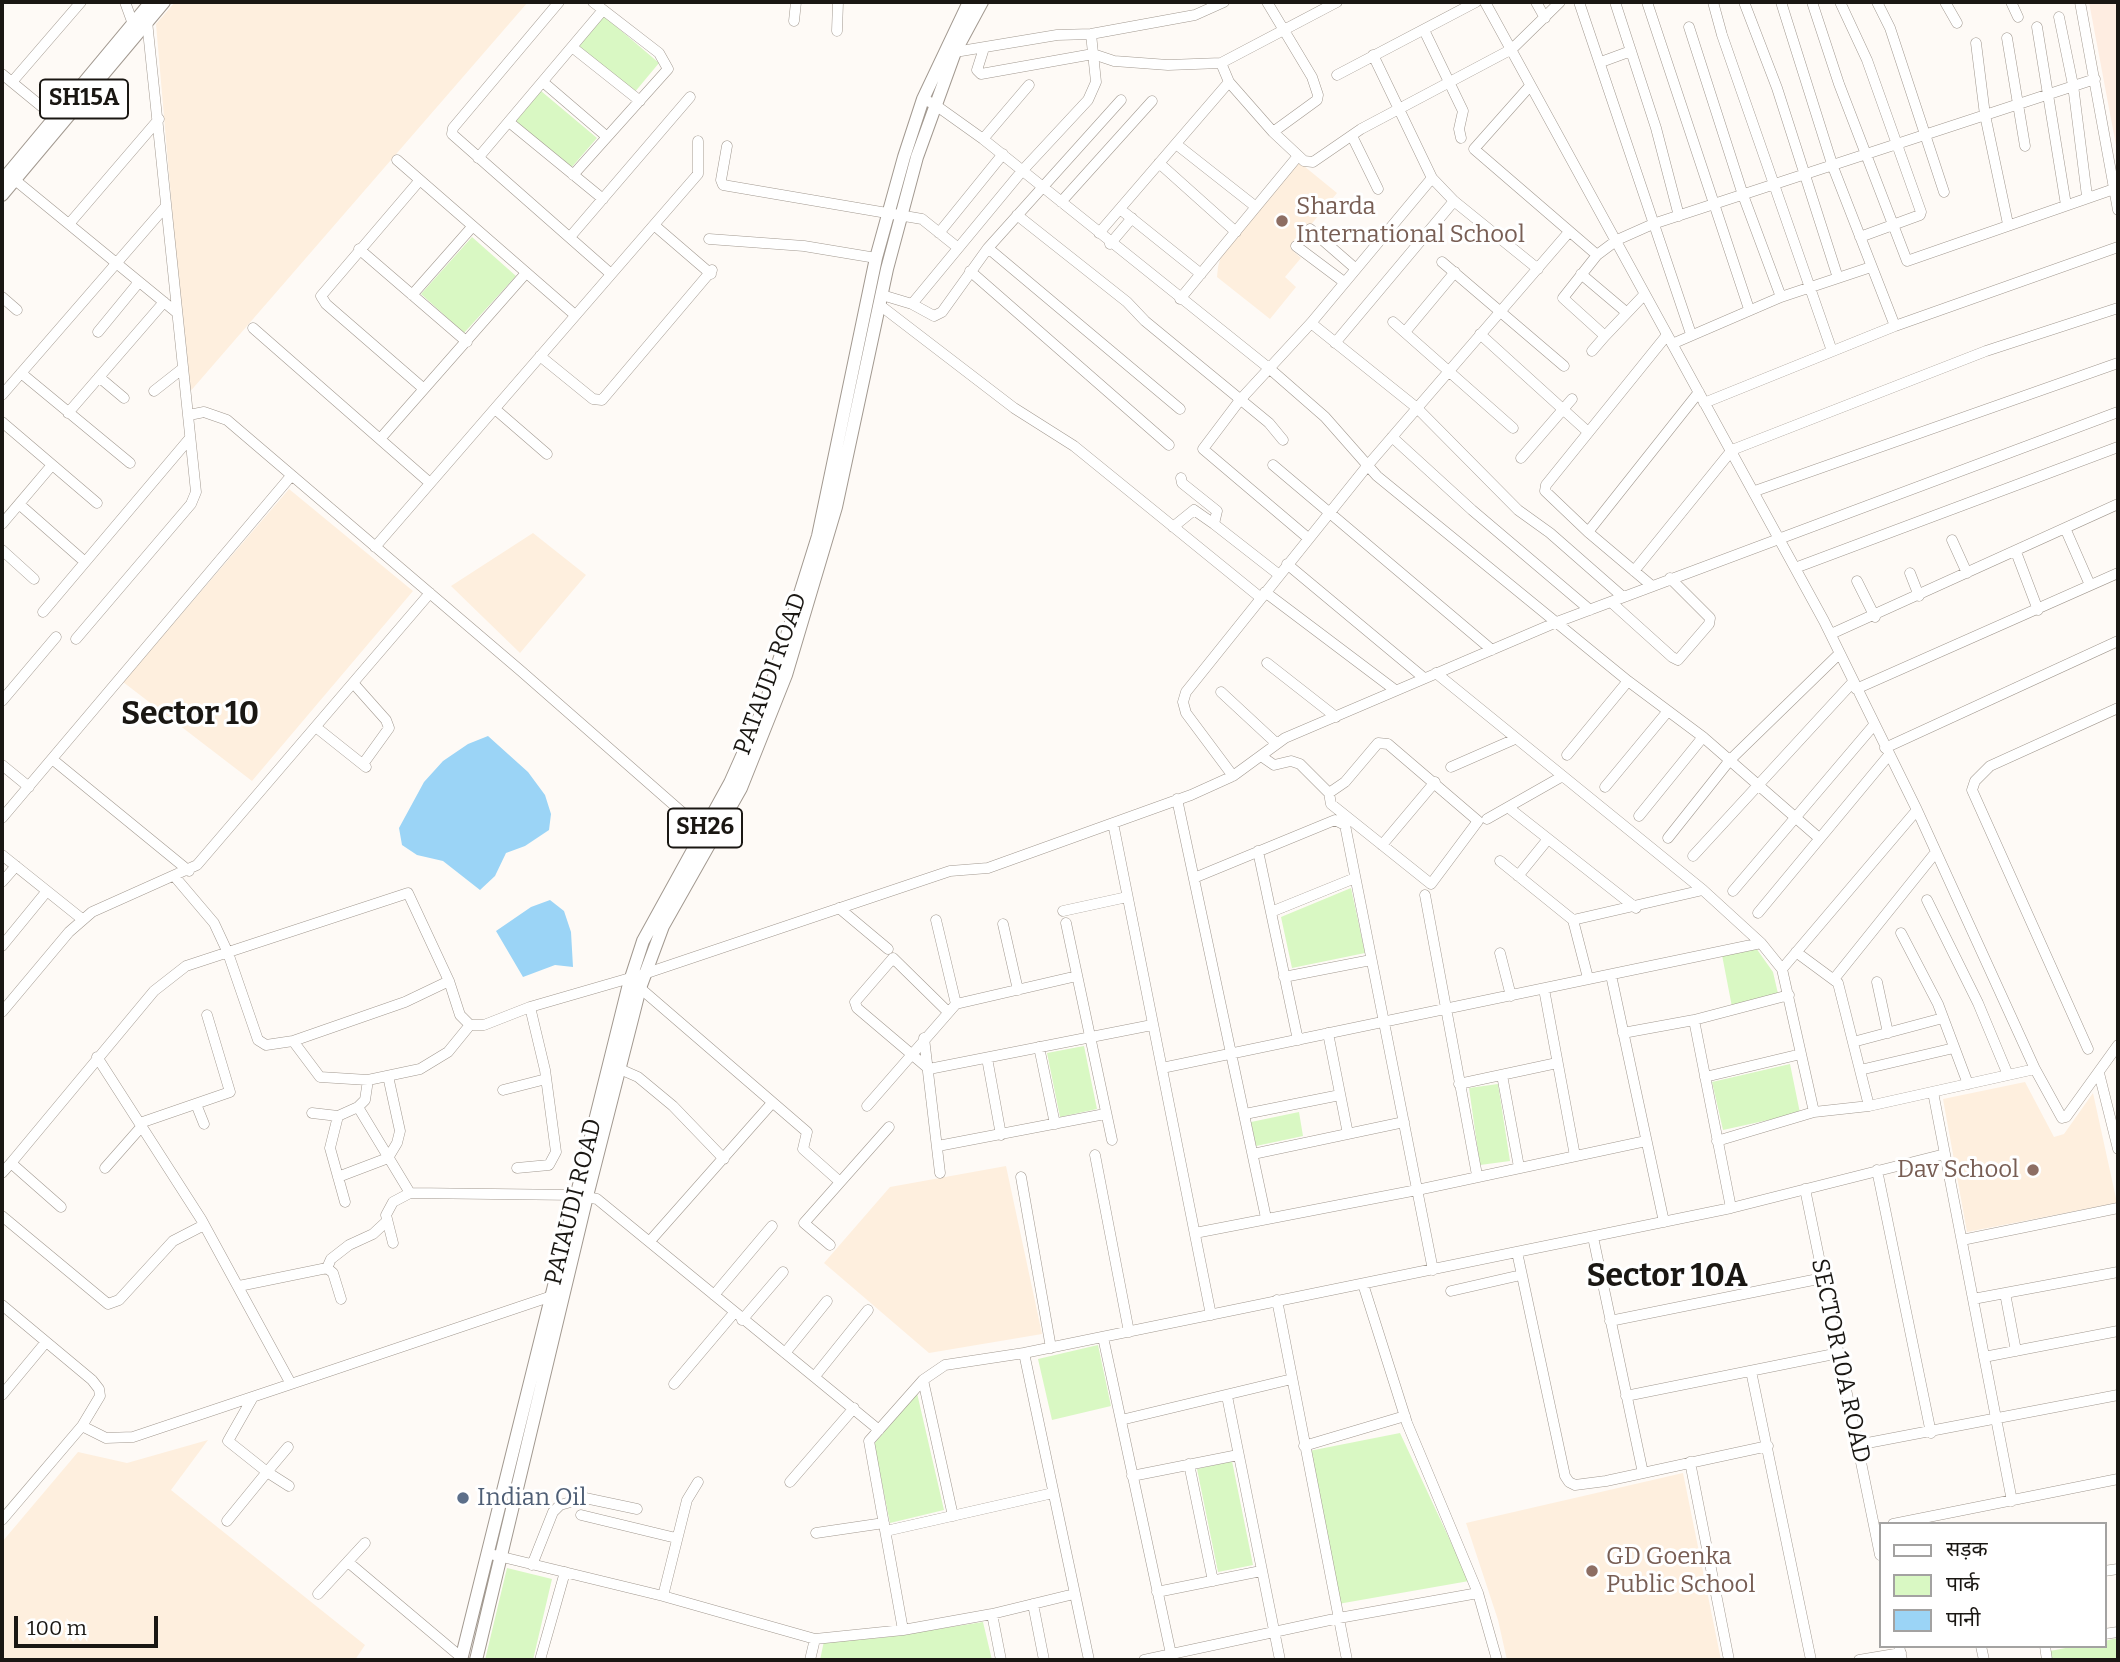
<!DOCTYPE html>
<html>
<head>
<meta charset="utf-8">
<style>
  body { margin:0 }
  #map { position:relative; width:2120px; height:1662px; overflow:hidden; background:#fefaf6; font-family:Bitter,"Noto Sans Devanagari",serif }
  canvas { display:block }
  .frame { position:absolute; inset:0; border:4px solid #1a1713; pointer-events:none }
  .legend { position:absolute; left:1879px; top:1522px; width:228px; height:126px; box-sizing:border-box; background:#fff; border:2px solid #a3a2a1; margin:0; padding:9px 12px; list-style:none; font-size:21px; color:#1a1713 }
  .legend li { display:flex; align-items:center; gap:14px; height:35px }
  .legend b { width:35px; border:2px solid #a3a2a1 }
  .scale { position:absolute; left:14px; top:1616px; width:144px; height:32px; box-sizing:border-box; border:4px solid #1a1713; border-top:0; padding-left:9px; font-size:21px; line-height:24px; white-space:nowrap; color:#1a1713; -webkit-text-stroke:5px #fff; paint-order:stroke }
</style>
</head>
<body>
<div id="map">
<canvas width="2120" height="1662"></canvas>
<div class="frame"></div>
<ul class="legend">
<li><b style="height:9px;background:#fff"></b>सड़क</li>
<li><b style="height:19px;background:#d9f8c3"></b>पार्क</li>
<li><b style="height:19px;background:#9bd4f6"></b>पानी</li>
</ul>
<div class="scale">100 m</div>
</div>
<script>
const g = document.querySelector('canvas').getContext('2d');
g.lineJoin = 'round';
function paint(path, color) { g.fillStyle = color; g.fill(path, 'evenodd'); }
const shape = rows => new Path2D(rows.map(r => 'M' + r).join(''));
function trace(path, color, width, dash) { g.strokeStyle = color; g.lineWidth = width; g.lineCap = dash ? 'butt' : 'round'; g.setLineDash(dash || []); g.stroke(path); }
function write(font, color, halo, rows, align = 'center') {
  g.font = font + ' Bitter,serif'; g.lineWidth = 6; g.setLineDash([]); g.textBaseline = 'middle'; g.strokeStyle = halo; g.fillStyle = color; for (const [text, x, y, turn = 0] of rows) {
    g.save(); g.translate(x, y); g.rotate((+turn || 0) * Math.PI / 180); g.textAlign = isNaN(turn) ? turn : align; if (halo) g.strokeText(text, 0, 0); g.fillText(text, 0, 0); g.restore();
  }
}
paint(shape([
  [2089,2,2118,2,2118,156]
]), '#feede1');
paint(shape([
  [175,2,528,2,188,394,156,24],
  [1299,162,1337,193,1291,249,1301,258,1285,277,1296,287,1270,319,1217,277,1218,267,1221,256],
  [289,489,413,591,252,781,123,682],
  [533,533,586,575,520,653,451,586],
  [2025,1082,2054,1137,2064,1134,2093,1093,2117,1203,1967,1232,1943,1099],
  [1006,1166,1042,1334,929,1353,824,1263,890,1187],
  [208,1440,171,1490,365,1645,355,1660,2,1660,2,1542,78,1452,127,1463],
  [1683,1473,1721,1660,1507,1660,1498,1620,1466,1523]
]), '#feefde');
paint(shape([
  [604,16,659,63,634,93,579,46],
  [541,91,597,138,571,168,516,121],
  [472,237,516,276,464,333,421,294],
  [1351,888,1365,953,1292,968,1281,917],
  [1756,948,1773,972,1779,998,1732,1007,1722,955],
  [1084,1046,1097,1109,1060,1117,1047,1053],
  [1790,1064,1800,1113,1723,1130,1712,1082],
  [1498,1084,1510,1161,1480,1165,1469,1088],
  [1299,1112,1303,1136,1256,1146,1251,1122],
  [1098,1345,1111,1406,1052,1420,1038,1359],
  [917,1393,944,1510,890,1523,874,1444],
  [1400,1433,1469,1581,1338,1604,1309,1451],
  [1232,1461,1253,1565,1218,1572,1197,1469],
  [507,1568,552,1579,533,1660,485,1660],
  [983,1622,992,1660,820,1660,824,1641,880,1638],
  [2118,1638,2118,1660,2052,1660,2050,1651,2076,1646,2104,1646,2104,1641]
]), '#d9f8c3');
paint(shape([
  [488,736,528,772,545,795,551,814,549,830,525,846,506,853,495,876,480,890,443,861,417,855,402,845,399,828,424,782,443,761,468,744],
  [550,900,564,911,571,932,573,967,555,965,523,977,496,931,531,907]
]), '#9bd4f6');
const minor = shape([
  [125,2,133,24],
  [559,2,453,128,452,134,611,274],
  [1267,2,1312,77,1318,95,1317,100,1273,132],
  [1485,2,1824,621,1917,810,2035,1069,2062,1118,2066,1117,2118,1045],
  [1536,2,1545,18],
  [1579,2,1691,334],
  [1615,2,1656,128,1679,216],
  [1647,2,1749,309],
  [1713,2,1722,35,1832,351],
  [1744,2,1777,88,1838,278],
  [1781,2,1833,167,1895,326],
  [1812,2,1839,84,1907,261,2114,189],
  [1840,2,1867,60,1921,212,1920,215,1860,237],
  [1877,2,1890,28,1944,192],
  [1945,2,1957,23],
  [2011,2,2018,17],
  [2080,2,2118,210],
  [2059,17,2073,85,2087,196],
  [794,21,796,2],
  [1689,27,1743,195,1781,297],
  [2037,27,2066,205],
  [1424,30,1463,111,1459,129,1461,138],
  [837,31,838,2],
  [2007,38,2025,146],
  [1976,43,1985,115,2008,224],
  [572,47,640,101],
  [984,48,977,70,981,74,1093,54,1114,61,1168,65,1221,63,1337,2],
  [955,52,1057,35,1091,34,1195,15,1224,2],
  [1373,55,1432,178,1454,201,1538,269],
  [1601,62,1631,51],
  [1221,63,1229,82,1273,132,1304,161,1313,162,1361,129,1512,49,1560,2],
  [2,74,58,120],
  [1337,75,1476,2],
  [12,82,81,2],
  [543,82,606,136],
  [1529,87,1474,149,1597,255],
  [923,99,934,104,983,139,1270,369,1325,417,1377,476,1628,681,1703,737,1819,838],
  [509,122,603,199],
  [1352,136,1378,189],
  [983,139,1029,85],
  [1176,144,1256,207],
  [727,146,721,180,723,185,922,219,957,247],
  [478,158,603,10],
  [397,160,575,315],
  [1159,163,1236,232],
  [573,175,668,69,659,53,593,2],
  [15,180,176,312],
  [420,180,321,296,326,304,424,389],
  [1061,202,1152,101],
  [1120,209,1201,274],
  [1017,215,1127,302,1145,321,1269,423,1283,440],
  [69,224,159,119],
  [654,225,711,274],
  [1310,229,1356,269],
  [939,233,1003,154],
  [1099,233,1229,82],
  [570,237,690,97],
  [709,239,804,246,876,258],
  [1110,244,1132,218],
  [1296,246,1344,282],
  [988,248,1180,409],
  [359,249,467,342],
  [1442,262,1564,366],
  [970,271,1169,445],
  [1581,274,1626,312],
  [412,295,472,227],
  [882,295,912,304,1022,171,1088,100,1096,82,1091,34],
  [2,297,17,310],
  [1180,299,1298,156],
  [912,304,934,316,942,312,988,248,1121,100],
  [881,306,1014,408,1074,446,1261,598],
  [1393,322,1513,428],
  [1311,323,1417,408,1518,510,1550,533,1623,597],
  [253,328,430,483],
  [98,332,139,282],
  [1405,332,1455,272],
  [1480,334,1588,432],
  [1605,336,1643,296],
  [1335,343,1454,201],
  [1672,344,1781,297,1871,267],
  [1592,351,1605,336,1563,298,1597,255,1617,240,1653,224,2095,79],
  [540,356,593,399,602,400,712,270],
  [21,373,130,463],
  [99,377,124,398],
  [154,391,182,369],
  [2,395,166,206],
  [1704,403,1895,326,2118,247],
  [495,409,547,454],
  [68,413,164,302],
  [189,415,204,412,227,420,521,671,708,835],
  [2,422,97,503],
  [1392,437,1472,510,1590,610],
  [380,439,526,273],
  [1521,458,1572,399],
  [1273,465,1492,650],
  [1181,478,1182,483,1217,511,1214,524,1278,574],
  [1755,491,2118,363],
  [19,504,85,562],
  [2,524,52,465],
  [1173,527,1194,510,1214,524],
  [2065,528,2090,585],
  [1588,532,1699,392],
  [1308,538,1203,449,1240,400,1311,323,1432,178],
  [1952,540,1967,573],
  [375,547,698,174,698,141],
  [2,550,34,579],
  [2016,552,2038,610],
  [1287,564,1424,678],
  [1795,568,2118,447],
  [1634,571,1732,450,1986,351,2118,308],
  [1910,573,1919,596],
  [1857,581,1875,617],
  [1652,586,1588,532,1545,491,1546,485,1667,335],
  [1265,592,1395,690],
  [1611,602,1672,657,1678,660,1709,624,1710,618,1670,578],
  [43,612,190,438],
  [1831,634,2118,504],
  [76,639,191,504,196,492,147,21],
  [1267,663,1336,717],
  [1436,673,1703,890,1761,943,1782,969,1814,1112],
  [354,684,386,720,389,728,363,764],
  [1856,689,2118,573],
  [1221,692,1276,743],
  [2,701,56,637],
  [317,728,366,767],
  [1885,748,2118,641],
  [1567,755,1628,681],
  [1261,756,1274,765,1291,761,1300,764,1329,793,1345,782,1378,743,1388,744,1478,821,1431,884,1331,804,1329,793],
  [52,759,189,871],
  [2,765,29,787],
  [1451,767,1515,739],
  [1233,776,1186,713,1183,702,1186,692,1368,465,1569,232],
  [1605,787,1668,711],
  [1177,799,1266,1218],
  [1509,808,1636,908],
  [1639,816,1703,737],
  [2,818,291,476],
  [1487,819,1561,777],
  [1113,823,1211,1315],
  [1668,838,1730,760,1839,654],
  [1382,845,1435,782],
  [1258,851,1298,1040],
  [2,855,82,919],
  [1693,856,1853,682],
  [1500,861,1573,920,1588,978],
  [1518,876,1548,839],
  [175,877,214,923,228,953,258,1040,266,1045,293,1041,320,1077,368,1080,420,1069,448,1052,470,1025],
  [1194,878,1335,820,1345,825,1433,1270],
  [2,882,16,866],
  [1733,891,1874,725],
  [1425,895,1477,1175],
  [1927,900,1978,1003,2008,1075],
  [839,908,888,949],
  [1063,911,1127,897],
  [1271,912,1355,878],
  [1758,913,1889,755],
  [936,920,956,1004],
  [1573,920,1703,890],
  [1066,923,1112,1140],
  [1003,924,1018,990],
  [1901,933,1938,1004,1968,1084],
  [2,946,47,891],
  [1796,952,1838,983,1869,1106],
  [1500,953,1511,996],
  [1782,969,1917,810],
  [1611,975,1664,1222],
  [1284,977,1371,960],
  [1834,979,1936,852],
  [1877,982,1888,1033],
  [640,988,807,1132,803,1149,839,1181],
  [1544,989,1575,1156],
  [2,1012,69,932,92,912,197,865,430,593],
  [948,1012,893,958,855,1002,857,1008,929,1069,1152,1025],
  [1694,1020,1731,1208],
  [1328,1033,1348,1134],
  [1623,1033,1694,1020,1789,995],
  [924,1038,940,1173],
  [293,1041,405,1002,449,981],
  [1853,1042,1943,1018],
  [1039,1047,1055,1124],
  [2088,1049,1972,790,1975,781,1990,766,2118,708],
  [97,1057,201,1219,291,1384,549,1297,555,1298],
  [987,1058,1001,1135],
  [613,1066,638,1077,673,1106,724,1159],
  [1162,1068,1761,943],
  [1860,1070,1954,1048],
  [2099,1073,2118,1149],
  [1502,1075,1519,1167],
  [1705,1077,1801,1054],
  [1459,1084,1557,1063],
  [503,1090,546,1079],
  [1933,1092,2012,1501],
  [196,1104,204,1124],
  [867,1106,956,1004,1077,976],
  [358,1107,410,1193],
  [312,1113,338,1116,358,1107,365,1100,368,1080],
  [1245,1114,1340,1095],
  [338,1116,330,1148,345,1202],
  [140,1123,230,1092,207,1015],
  [1717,1141,1814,1112,1869,1106,2035,1069],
  [938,1146,1105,1114],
  [1253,1154,1404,1122],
  [1095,1155,1129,1332],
  [11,1163,154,991,186,966,408,893,449,981,460,1015,470,1025,484,1025,530,1007,644,974,950,871,988,868,1191,795,1233,776,1285,738,1557,622,2118,412],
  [105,1168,142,1126],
  [517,1168,549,1165,556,1152,545,1070,530,1007],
  [1877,1170,1931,1433],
  [2,1173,11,1163,61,1207],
  [338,1177,388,1158,397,1143,400,1131,388,1076],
  [1021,1177,1051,1348],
  [1422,1189,1646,1141],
  [1805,1189,1880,1555],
  [2,1216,108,1304,119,1300,173,1241,204,1225],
  [1195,1233,1417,1190],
  [1593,1237,1643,1473],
  [1962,1240,2118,1208],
  [650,1241,772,1103],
  [393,1243,386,1215,393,1202,410,1193,576,1195,597,1199,879,1430],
  [830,1245,804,1223,889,1127],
  [1517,1252,1565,1476,1569,1482,1575,1485,1606,1481,1768,1446],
  [327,1268,331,1259,349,1245,373,1234,387,1221],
  [1363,1284,1407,1423,1478,1593,1497,1660],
  [239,1286,327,1268,333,1273,341,1299],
  [1451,1291,1521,1275],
  [2005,1293,2016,1351],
  [714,1295,772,1226],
  [1973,1299,2118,1272],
  [1277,1300,1347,1660],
  [2,1305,92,1380,99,1389,100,1396,82,1426,2,1520],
  [742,1320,783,1272],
  [1610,1321,1823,1278],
  [1103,1337,1171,1654],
  [785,1353,827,1301],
  [1024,1353,1089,1660],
  [1984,1357,2118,1331],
  [1751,1371,1811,1660],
  [815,1376,868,1310],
  [674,1384,734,1313],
  [2,1395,46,1342],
  [1227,1396,1280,1660],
  [1626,1396,1839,1353],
  [1121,1420,1292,1379],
  [82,1426,106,1438,133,1437,291,1384],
  [1857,1445,2118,1395],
  [1304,1446,1405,1416],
  [288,1447,267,1472,289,1486],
  [1690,1462,1729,1660],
  [1189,1464,1213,1581],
  [1132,1476,1238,1455],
  [790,1482,854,1408],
  [581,1515,676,1538],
  [953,1516,923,1380,945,1365,1024,1353,1731,1208,1945,1154],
  [227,1521,267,1472,228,1441,253,1397],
  [1893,1524,2118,1479],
  [886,1531,1053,1493],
  [816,1533,884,1523],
  [490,1554,663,1596,815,1639,903,1630,992,1614,1074,1594],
  [348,1562,462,1658],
  [532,1565,553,1512,560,1505,585,1498,637,1509],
  [2104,1571,2118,1569],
  [1157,1592,1261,1571],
  [318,1594,365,1543],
  [663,1596,687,1500,698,1482],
  [1033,1604,1044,1660],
  [992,1614,1001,1660],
  [903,1630,869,1441,923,1380],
  [2104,1634,2118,1632],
  [1899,1646,1902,1660],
  [1981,1646,1984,1660],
  [2045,1646,2047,1660],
  [540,1660,565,1572],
  [810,1660,815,1639],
  [1144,1660,1339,1618,1478,1593],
  [1859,1660,1901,1653]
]);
const major = shape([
  [2,181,151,2],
  [2,195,164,2],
  [461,1660,629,984,643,941,730,783,766,702,818,536,876,258,904,157,923,99,969,2],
  [476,1660,587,1196,640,988,663,926,741,788,786,675,836,507,887,269,917,157,955,52,982,2]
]);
trace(minor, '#a29990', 11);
trace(major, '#a29990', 14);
trace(minor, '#fff', 10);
trace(major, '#fff', 12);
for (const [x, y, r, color] of [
  [1282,221,7,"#8d6e63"],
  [2033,1170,7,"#8d6e63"],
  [463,1498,7,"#5c6f8a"],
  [1592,1571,7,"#8d6e63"]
]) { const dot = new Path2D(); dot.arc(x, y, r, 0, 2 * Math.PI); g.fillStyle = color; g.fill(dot); trace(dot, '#fff', 2.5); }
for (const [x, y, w] of [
  [84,99,88],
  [705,828,74]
]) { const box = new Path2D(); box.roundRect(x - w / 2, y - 19.5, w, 39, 5); g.fillStyle = '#fff'; g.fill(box); trace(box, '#1a1713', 2); }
write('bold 23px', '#1a1713', null, [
  ["SH15A",84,99],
  ["SH26",705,828]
]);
write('24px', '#785e54', '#fff', [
  ["Sharda",1296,207],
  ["International School",1296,235],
  ["Dav School",2019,1170,"right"],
  ["GD Goenka",1606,1557],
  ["Public School",1606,1585]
], 'left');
write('24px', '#1a1713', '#fff', [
  ["PATAUDI ROAD",771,674,-70],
  ["PATAUDI ROAD",574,1202,-76],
  ["SECTOR 10A ROAD",1840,1361,78]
]);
write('24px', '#4e5e75', '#fff', [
  ["Indian Oil",477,1498]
], 'left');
write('bold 32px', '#1a1713', '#fff', [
  ["Sector 10",190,715],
  ["Sector 10A",1667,1277]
]);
</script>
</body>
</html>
